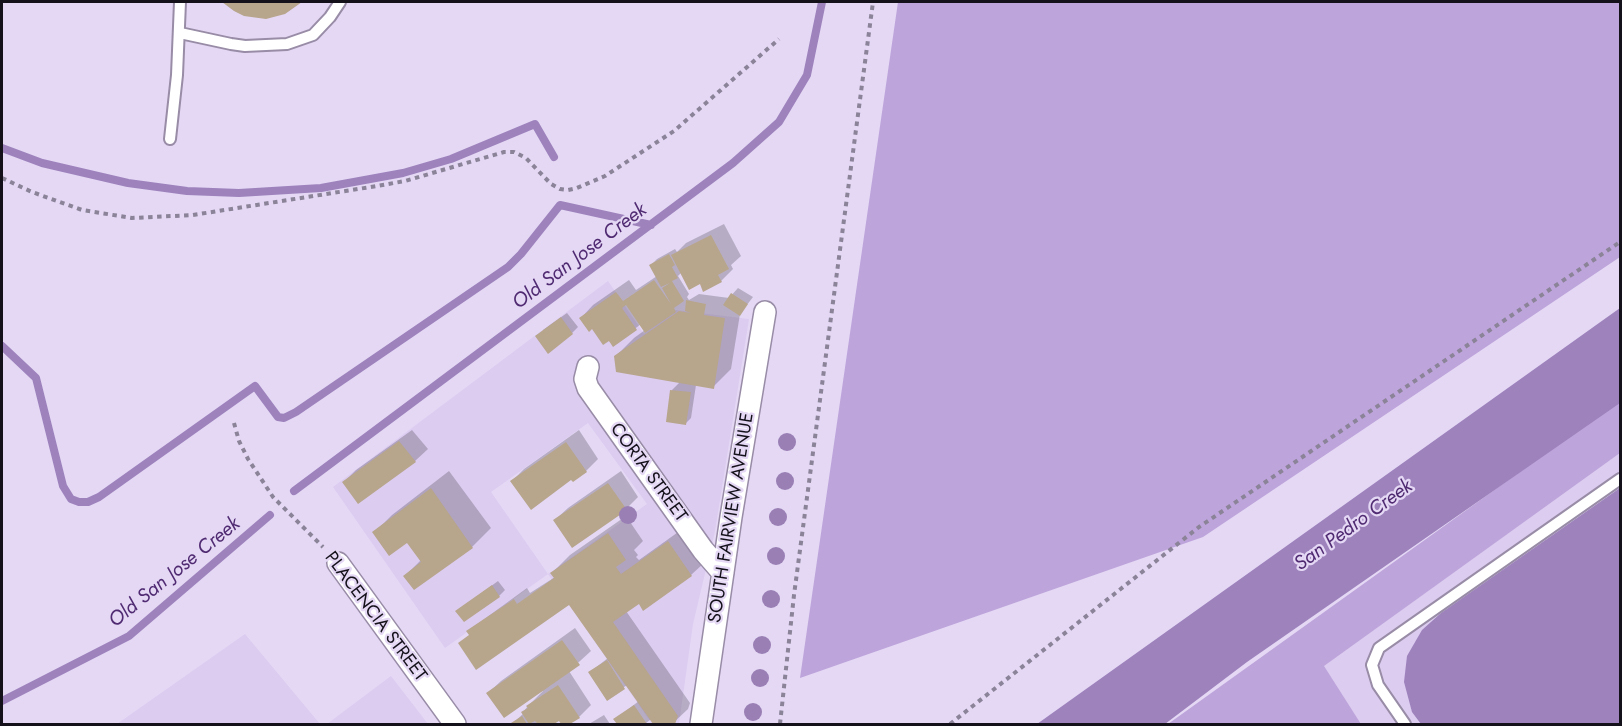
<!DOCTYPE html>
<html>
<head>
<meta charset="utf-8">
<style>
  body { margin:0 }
  #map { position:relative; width:1622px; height:726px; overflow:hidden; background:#e4d8f5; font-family:Jost,sans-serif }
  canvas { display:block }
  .frame { position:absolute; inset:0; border:3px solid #15111b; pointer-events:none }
</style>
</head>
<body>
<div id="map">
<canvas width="1622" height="726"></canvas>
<div class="frame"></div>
</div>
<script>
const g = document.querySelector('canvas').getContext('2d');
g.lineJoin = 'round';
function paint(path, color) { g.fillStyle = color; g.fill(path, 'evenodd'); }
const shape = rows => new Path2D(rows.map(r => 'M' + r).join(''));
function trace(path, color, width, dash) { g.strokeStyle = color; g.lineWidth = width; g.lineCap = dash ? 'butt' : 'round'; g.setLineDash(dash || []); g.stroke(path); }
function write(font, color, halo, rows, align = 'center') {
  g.font = font + ' Jost,sans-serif'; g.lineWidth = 4.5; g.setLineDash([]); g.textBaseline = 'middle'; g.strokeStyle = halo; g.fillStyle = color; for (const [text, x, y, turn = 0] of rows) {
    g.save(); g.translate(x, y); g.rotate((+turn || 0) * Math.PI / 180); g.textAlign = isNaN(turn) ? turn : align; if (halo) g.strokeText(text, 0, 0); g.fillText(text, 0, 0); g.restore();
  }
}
paint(shape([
  [608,281,644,334,676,310,749,319,715,531,693,624,679,724,652,724,548,574,445,648,333,487],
  [588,423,647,504,548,574,491,492],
  [1620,453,1620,724,1361,724,1323,666],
  [245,634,320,724,117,724],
  [391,676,428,724,327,724]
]), '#dcccf0');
paint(shape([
  [898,2,1620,2,1620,257,1203,537,800,678],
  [1620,400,1620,453,1324,666,1361,724,1168,724]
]), '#bda4da');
paint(shape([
  [1620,308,1620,403,1247,662,1165,724,1037,724],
  [1620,488,1620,724,1421,724,1412,712,1404,682,1407,656,1422,630,1441,613]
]), '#9d82bc');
paint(shape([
  [226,2,299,2,293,8,235,10],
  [724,224,741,256,731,265,733,269,721,281,700,282,682,272,678,276,689,294,687,297,689,300,699,294,729,298,738,288,753,297,740,314,731,369,713,387,696,385,691,418,685,424,672,390,680,382,616,356,634,338,645,330,641,324,614,345,581,318,593,305,629,280,636,290,657,276,651,265,657,259,675,249,677,252,686,243],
  [567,313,578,327,572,333,543,330],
  [412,430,428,449,415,461,344,482,356,470],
  [579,430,598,459,586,471,571,478,512,481,524,469],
  [449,471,491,528,472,547,414,588,405,576,421,560,407,541,374,533,392,515],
  [621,471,638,497,626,509,555,520,568,508],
  [626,516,643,541,634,550,638,555,636,557,639,560,681,530,704,563,691,575,644,609,639,602,626,611,690,703,688,709,672,724,655,724,651,719,645,724,619,724,615,719,639,701,627,685,607,699,590,672,608,658,569,603,471,634,468,631,527,588,530,593,555,577,552,573,570,555],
  [498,581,505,590,499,596,457,611],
  [575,628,591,651,569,671,591,705,579,717,567,724,563,724,560,719,551,724,514,724,513,723,524,713,523,712,528,706,543,691,488,693,501,681],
  [604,715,610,724,589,724]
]), '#0003');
trace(shape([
  [2,148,42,163,128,183,187,191,239,193,321,188,403,173,451,159,535,124,554,157],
  [2,346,36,378,63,486,71,499,79,502,88,502,99,497,255,386,278,417,284,418,296,412,508,267,521,254,560,205,651,225],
  [294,491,733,163,779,122,807,75,822,2],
  [2,701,129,636,270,515]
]), '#9d82bc', 8);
paint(shape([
  [222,2,302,2,285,14,266,19,244,16,234,11],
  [711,235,729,269,718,275,722,282,703,292,700,284,689,290,671,255],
  [669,254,675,265,672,267,678,278,672,281,684,301,674,308,676,312,645,333,626,305,622,308,637,330,613,347,609,341,603,345,592,329,589,332,579,318,616,292,623,301,654,280,671,304,662,288,670,283,661,287,649,265],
  [731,293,748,304,740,316,723,305],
  [686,300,706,304,704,315,725,318,714,389,616,372,614,356,679,311,691,313,685,311],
  [561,317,573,334,548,354,535,336],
  [670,390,691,392,686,425,666,422],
  [399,441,416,462,358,504,342,482],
  [566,442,587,472,573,482,571,480,531,510,510,481],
  [608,483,627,510,572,548,553,520],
  [431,488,473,548,414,590,403,576,421,562,407,543,389,556,372,532],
  [608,533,626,560,616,567,621,574,668,541,692,576,643,611,639,604,613,622,678,716,675,724,653,724,569,605,476,670,458,643,469,635,466,631,514,599,517,604,554,578,550,573],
  [492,585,500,597,464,622,455,611],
  [562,640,580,665,504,718,486,693],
  [607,660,625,689,607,701,588,672],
  [558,685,580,718,570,724,561,724,559,721,554,724,538,724,535,721,529,724,521,712,528,708,526,706],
  [634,705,647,724,617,724,613,719],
  [522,716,527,724,512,724,511,723]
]), '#b7a58c');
const lane = shape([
  [180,33,231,44,245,46,287,44,313,35,330,17,340,2],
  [170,139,177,75,180,2],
  [1405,724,1378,685,1372,665,1379,648,1620,479]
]);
const street = shape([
  [588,367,585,379,588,388,703,550,723,573],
  [338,563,455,724],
  [701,724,731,517,765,312]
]);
trace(lane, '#988ca7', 14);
trace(street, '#988ca7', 24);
trace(shape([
  [2,178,32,192,82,210,132,218,193,215,377,186,405,181,504,152,514,152,526,158,551,184,560,189,568,190,577,188,605,176,674,131,779,39],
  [234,423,239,441,248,459,273,497,323,547],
  [780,724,794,595,873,2],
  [950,724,1199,527,1620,242]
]), '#8b8398', 4, [4.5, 4.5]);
trace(lane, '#fff', 10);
trace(street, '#fff', 21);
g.fillStyle = '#997fb4';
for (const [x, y] of [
  [787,442],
  [785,481],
  [628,515],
  [778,517],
  [776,556],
  [771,599],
  [762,645],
  [760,678],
  [753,712]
]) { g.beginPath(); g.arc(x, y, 9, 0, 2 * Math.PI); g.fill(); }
write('18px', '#15111b', '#e4d8f5', [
  ["CORTA STREET",648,473,54],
  ["SOUTH FAIRVIEW AVENUE",732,518,-81],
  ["PLACENCIA STREET",375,617,53]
]);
write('italic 20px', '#502b72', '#e4d8f5', [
  ["Old San Jose Creek",580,257,-37],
  ["San Pedro Creek",1354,526,-36],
  ["Old San Jose Creek",175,573,-39]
]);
</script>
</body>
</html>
